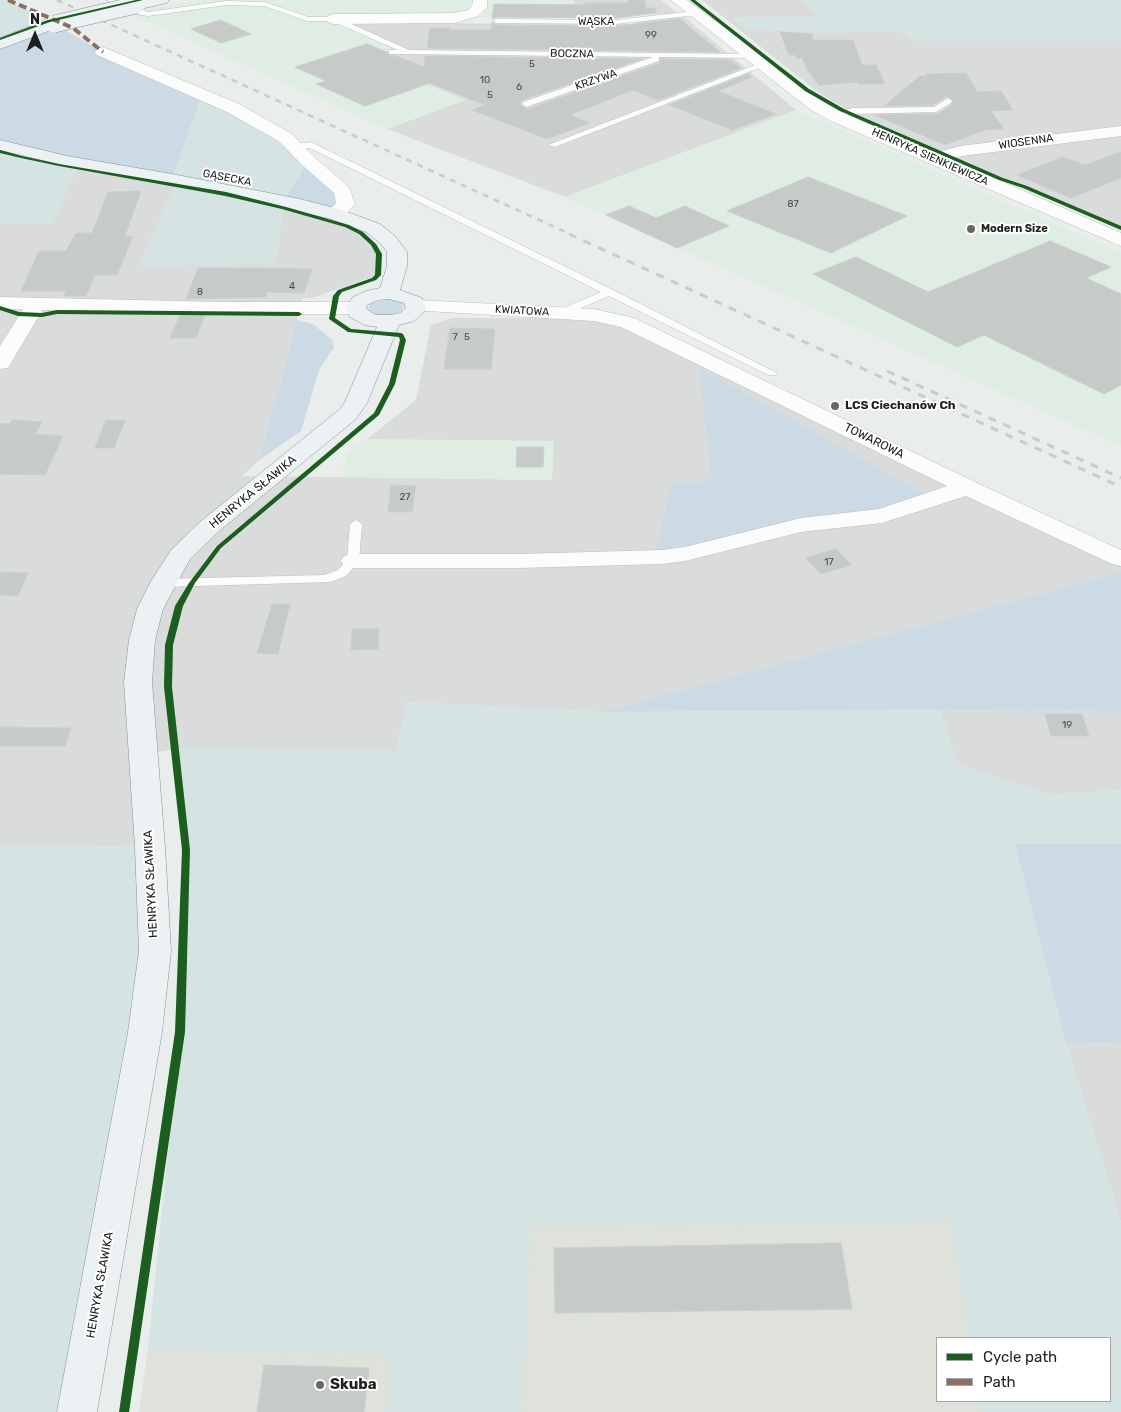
<!DOCTYPE html>
<html>
<head>
<meta charset="utf-8">
<style>
  body { margin:0 }
  #map { position:relative; width:1121px; height:1412px; overflow:hidden; background:#e9edeb; font-family:Rubik,sans-serif }
  canvas { display:block }
  .legend { position:absolute; left:936px; top:1337px; width:175px; height:65px; box-sizing:border-box; background:#fff; border:1px solid #a5a5a5; margin:0; padding:6px 9px; list-style:none; font-size:15px; color:#1f1f1f }
  .legend li { display:flex; align-items:center; gap:10px; height:25px }
  .legend b { width:25px; border:1px solid #a5a5a5 }
  .north { position:absolute; left:10px; top:10px; width:50px; height:50px; -webkit-text-stroke:4px #fff; paint-order:stroke; rotate:0deg; font-size:14px; font-weight:700; line-height:20px; text-align:center; color:#1f1f1f }
  .north::after { content:''; display:block; margin:auto; width:18px; height:22px; background:#1f1f1f; clip-path:polygon(50% 0,100% 100%,50% 72%,0 100%) }
</style>
</head>
<body>
<div id="map">
<canvas width="1121" height="1412"></canvas>
<ul class="legend">
<li><b style="height:6px;background:#1b5e20"></b>Cycle path</li>
<li><b style="height:6px;background:#8d6e63"></b>Path</li>
</ul>
<div class="north">N</div>
</div>
<script>
const g = document.querySelector('canvas').getContext('2d');
g.lineJoin = 'round';
function paint(path, color) { g.fillStyle = color; g.fill(path, 'evenodd'); }
const shape = rows => new Path2D(rows.map(r => 'M' + r).join(''));
function trace(path, color, width, dash) { g.strokeStyle = color; g.lineWidth = width; g.lineCap = dash ? 'butt' : 'round'; g.setLineDash(dash || []); g.stroke(path); }
function write(font, color, halo, rows, align = 'center') {
  g.font = font + ' Rubik,sans-serif'; g.lineWidth = 4; g.setLineDash([]); g.textBaseline = 'middle'; g.strokeStyle = halo; g.fillStyle = color; for (const [text, x, y, turn = 0] of rows) {
    g.save(); g.translate(x, y); g.rotate((+turn || 0) * Math.PI / 180); g.textAlign = isNaN(turn) ? turn : align; if (halo) g.strokeText(text, 0, 0); g.fillText(text, 0, 0); g.restore();
  }
}
paint(shape([
  [573,0,661,0,679,14,576,15],
  [702,0,801,0,819,17,733,18,749,30,900,31,913,41,1121,41,1121,229,933,148,844,108,819,93],
  [683,16,796,110,565,197,387,129,465,100,366,60,402,48,344,23,633,24,653,18],
  [77,168,175,185,139,266,284,208,347,226,361,233,373,244,379,254,378,275,312,298,303,298,259,460,242,476,552,480,553,441,366,440,416,400,431,325,452,318,556,318,627,322,1121,559,1121,572,600,712,407,702,396,750,186,748,143,754,150,847,0,845,0,224,52,223],
  [940,710,1121,712,1121,790,1052,795,958,765],
  [1121,1042,1121,1223,1066,1043]
]), '#dadcdb');
paint(shape([
  [202,0,573,0,576,15,576,20,444,16,330,23,396,49,367,61,466,100,387,129,127,12],
  [796,110,1121,253,1121,446,565,197],
  [367,439,554,441,552,480,342,477,347,453]
]), '#e0ede2');
paint(shape([
  [951,1222,969,1338,937,1338,937,1401,979,1401,981,1412,522,1412,531,1228],
  [148,1349,391,1356,386,1412,139,1412]
]), '#dee2da');
paint(shape([
  [0,0,8,0,49,21,0,39],
  [801,0,1121,0,1121,41,913,41,900,31,749,30,732,18,819,17],
  [202,95,233,108,308,161,283,201,172,179],
  [0,151,21,157,77,168,52,223,0,224],
  [175,185,284,208,276,264,139,266],
  [407,702,600,712,940,710,958,765,1052,795,1121,790,1121,844,1015,844,1066,1043,1121,1223,1121,1412,981,1412,979,1401,1110,1401,1110,1338,969,1338,951,1222,531,1228,522,1412,386,1412,390,1356,148,1349,180,1032,186,850,175,750,186,748,396,750],
  [0,845,150,847,155,951,77,1412,0,1412]
]), '#d6e3e3');
paint(shape([
  [54,24,103,52,202,95,172,179,0,145,0,44],
  [308,161,343,191,335,214,283,201],
  [388,299,400,301,404,304,402,311,391,315,384,316,377,315,368,310,370,303],
  [297,320,313,324,332,340,334,347,319,370,301,431,259,460],
  [699,368,806,427,931,498,887,510,760,529,712,540,670,553,656,554,671,482,712,481],
  [1121,572,1121,712,940,710,600,712],
  [1015,844,1121,844,1121,1042,1066,1043]
]), '#ccdae6');
const building = shape([
  [627,0,645,0,646,8,656,8,656,13,616,18,497,17,492,19,494,4,585,5,585,3,628,3,627,0],
  [680,19,720,52,427,48,430,28,450,28,450,30,491,30,492,22,497,25,616,26,680,19],
  [220,20,251,34,221,43,191,29,220,20],
  [780,32,812,34,813,40,853,40,862,65,876,65,885,84,859,84,858,82,819,85,808,71,802,57,798,59,795,55,789,55,780,32],
  [367,44,387,52,389,56,396,56,424,67,425,56,642,59,522,100,520,104,527,109,660,63,661,59,730,60,741,68,658,100,633,90,570,115,590,123,547,139,472,110,485,105,430,83,365,106,316,84,326,81,295,67,367,44],
  [966,73,977,92,1001,91,1013,110,991,111,1004,129,985,130,945,145,875,115,937,114,952,105,953,100,947,96,933,105,884,106,920,76,927,76,926,74,966,73],
  [748,74,752,77,718,91,776,114,732,130,669,105,748,74],
  [1121,152,1121,178,1071,198,1017,175,1063,157,1085,165,1121,152],
  [808,177,907,216,831,253,727,211,808,177],
  [141,191,125,236,133,236,117,275,95,275,86,296,64,296,66,291,21,291,39,251,66,251,76,233,92,233,108,192,141,191],
  [629,206,656,218,685,206,729,226,677,248,606,215,629,206],
  [1050,241,1111,267,1086,278,1121,294,1121,385,1104,394,984,335,957,347,813,274,856,257,928,292,1050,241],
  [198,268,258,268,312,269,304,293,267,292,266,297,186,299,198,268],
  [180,315,205,315,196,338,170,338,180,315],
  [450,328,495,329,491,369,444,369,450,328],
  [12,420,42,422,35,434,63,436,45,475,0,474,0,423,10,424,12,420],
  [106,420,125,421,114,448,95,448,106,420],
  [517,447,544,447,543,467,516,467,517,447],
  [391,485,416,486,412,512,388,512,391,485],
  [836,549,852,565,821,574,805,558,836,549],
  [0,572,28,573,18,596,0,595,0,572],
  [272,604,290,604,278,654,257,653,272,604],
  [352,629,379,629,378,649,351,650,352,629],
  [1045,714,1082,714,1089,736,1051,736,1045,714],
  [0,727,71,728,65,746,0,746,0,727],
  [841,1243,852,1309,555,1313,554,1248,841,1243],
  [264,1365,369,1368,364,1412,257,1412,264,1365]
]);
paint(building, '#c6cac8');
trace(building, '#cad0cd', 1);
const service = shape([
  [107,0,117,0,148,12,226,1,265,2,308,17,336,17,409,50,752,54,756,56,752,58,659,57,659,61,526,107,522,104,523,102,653,57,392,54,389,54,389,50,398,50,332,21,307,21,264,6,226,5,148,16,132,13,107,0],
  [694,11,697,11,697,15,616,24,497,23,493,21,497,19,616,20,694,11],
  [760,63,767,65,555,147,548,145,760,63],
  [948,98,952,101,951,103,936,112,853,114,837,120,833,117,852,108,934,107,948,98],
  [311,142,613,290,777,373,776,375,768,375,609,296,565,315,557,315,556,313,557,311,601,292,310,148,296,150,292,147,296,144,311,142],
  [356,520,362,524,359,561,346,576,330,582,163,587,157,583,163,579,324,575,338,570,347,560,350,524,356,520]
]);
const minor = shape([
  [473,0,487,0,487,7,478,16,455,23,333,24,328,22,325,19,328,16,333,14,454,13,468,10,472,6,473,0],
  [103,47,239,104,292,134,314,157,349,187,355,204,342,218,335,220,328,218,326,214,336,203,334,193,302,165,280,142,227,112,97,55,95,52,97,49,103,47],
  [1121,126,1121,136,962,156,933,164,927,163,924,159,927,155,960,146,1121,126],
  [36,298,43,300,46,304,8,368,0,369,0,346,29,300,36,298],
  [417,300,594,309,634,318,975,482,1121,550,1121,566,1112,564,966,496,882,523,801,532,685,561,662,564,519,568,353,568,344,566,341,561,344,556,353,554,519,554,662,550,685,547,801,518,879,509,947,486,621,327,594,321,410,310,407,306,410,302,417,300]
]);
const tertiary = shape([
  [671,0,687,0,823,102,843,113,1121,233,1121,246,831,121,811,110,671,0],
  [0,297,225,302,355,302,362,304,365,308,362,312,355,314,225,314,0,309,0,297]
]);
const secondary = shape([
  [139,0,169,0,167,3,162,4,136,10,131,8,128,5,131,2,139,0],
  [54,19,59,21,62,24,59,27,0,49,0,38,28,27,54,19],
  [0,140,67,156,172,174,300,199,342,210,380,224,395,236,407,252,407,266,400,290,422,298,426,310,414,321,399,325,367,403,356,419,218,532,190,559,163,609,155,640,152,682,165,847,171,951,162,1032,97,1412,57,1412,128,1032,139,951,135,847,124,682,129,640,137,609,150,583,171,550,200,522,340,409,345,402,377,327,365,325,350,317,345,308,353,297,366,291,380,288,387,266,387,252,381,244,366,232,328,218,172,184,67,166,0,150,0,140],
  [389,299,404,303,406,308,400,313,391,315,376,315,366,309,367,305,378,300,389,299]
]);
trace(service, '#bdbfbe', 1);
trace(minor, '#bdbfbe', 1);
trace(tertiary, '#bdbfbe', 1);
trace(secondary, '#839395', 1);
paint(service, '#fcfcfc');
paint(minor, '#fcfcfc');
paint(tertiary, '#fcfcfc');
paint(secondary, '#ecf2f3');
trace(shape([
  [57,0,572,235]
]), '#cacbcb', 2.5, [6, 6]);
trace(shape([
  [569,234,1121,487],
  [887,371,1121,478]
]), '#cacbcb', 3, [8, 8]);
const secondaryBridge = shape([
  [54,24,136,5]
]);
trace(secondaryBridge, '#839395', 18, []);
trace(secondaryBridge, '#ecf2f3', 17);
trace(shape([
  [8,0,73,28,103,52]
]), '#8d6e63', 4, [8, 4]);
paint(shape([
  [136,0,143,0,50,22,0,40,0,38,48,20,136,0],
  [690,0,695,0,809,89,844,109,1003,178,1027,186,1121,226,1121,230,1023,188,999,180,840,111,805,91,690,0],
  [0,150,22,156,59,164,226,192,286,207,349,225,363,232,376,244,382,254,381,275,376,280,342,292,339,296,335,318,351,329,401,333,403,334,406,340,395,384,379,415,221,548,195,583,183,606,173,645,172,687,190,850,185,1032,129,1412,119,1412,175,1032,182,850,164,687,165,645,175,606,189,583,217,546,374,413,389,384,400,340,399,337,348,332,329,319,333,296,338,290,372,278,375,275,376,254,371,245,359,234,345,227,282,209,226,196,59,166,21,158,0,153,0,150],
  [0,306,19,312,42,313,57,310,299,312,302,314,299,316,57,314,42,317,18,316,0,310,0,306]
]), '#1b5e20');
for (const [x, y, r, color] of [
  [971,229,5,"#666766"],
  [835,406,5,"#666766"],
  [320,1385,5,"#666766"]
]) { const dot = new Path2D(); dot.arc(x, y, r, 0, 2 * Math.PI); g.fillStyle = color; g.fill(dot); trace(dot, '#fff', 2); }
write('10px', '#494a49', null, [
  ["99",651,35],
  ["5",532,64],
  ["10",485,80],
  ["6",519,87],
  ["5",490,95],
  ["87",793,204],
  ["4",292,286],
  ["8",200,292],
  ["7",455,337],
  ["5",467,337],
  ["27",405,497],
  ["17",829,562],
  ["19",1067,725]
]);
write('11px', '#1f1f1f', '#fff', [
  ["WĄSKA",596,22],
  ["BOCZNA",572,54,1],
  ["KRZYWA",596,80,-19],
  ["WIOSENNA",1026,142,-8],
  ["HENRYKA SIENKIEWICZA",930,157,24],
  ["GĄSECKA",227,178,11],
  ["KWIATOWA",522,311,3]
]);
write('bold 11px', '#1f1f1f', '#fff', [
  ["Modern Size",981,229]
], 'left');
write('bold 12px', '#1f1f1f', '#fff', [
  ["LCS Ciechanów Ch",845,406]
], 'left');
write('12px', '#1f1f1f', '#fff', [
  ["TOWAROWA",874,441,26],
  ["HENRYKA SŁAWIKA",253,492,-39],
  ["HENRYKA SŁAWIKA",151,884,-93],
  ["HENRYKA SŁAWIKA",100,1285,-80]
]);
write('bold 15px', '#1f1f1f', '#fff', [
  ["Skuba",330,1385]
], 'left');
</script>
</body>
</html>
